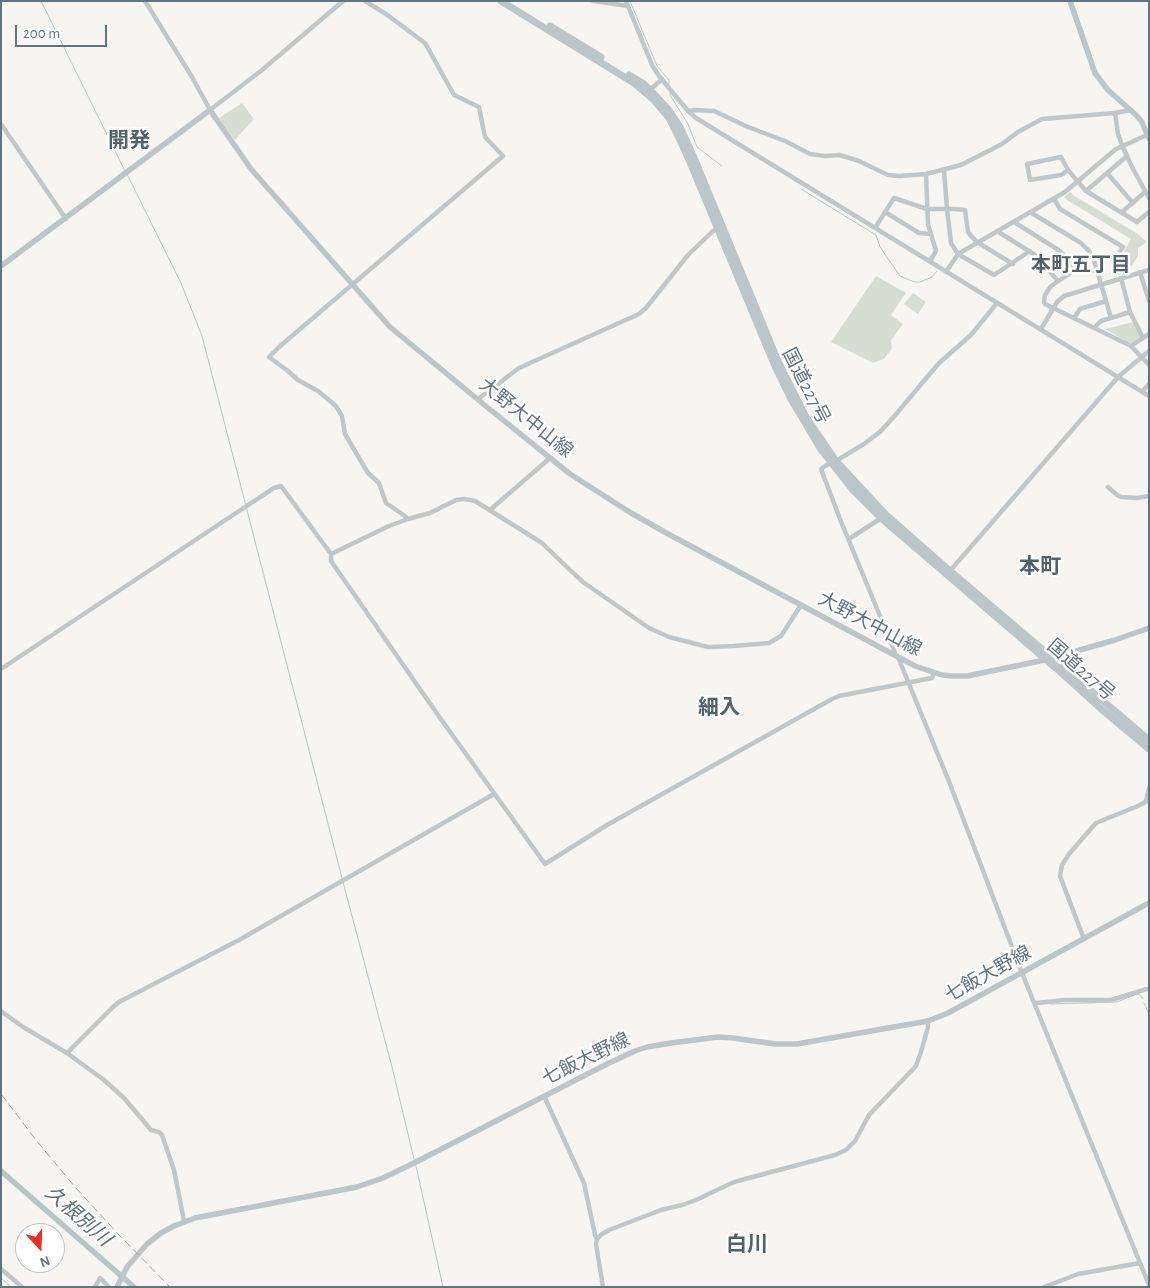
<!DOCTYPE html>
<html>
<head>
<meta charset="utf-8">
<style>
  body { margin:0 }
  #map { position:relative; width:1150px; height:1288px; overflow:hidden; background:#f6f5f2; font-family:"Alegreya Sans",sans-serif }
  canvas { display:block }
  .frame { position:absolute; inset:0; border:2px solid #60767e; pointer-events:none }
  .north { position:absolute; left:15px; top:1223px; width:50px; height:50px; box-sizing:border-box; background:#fff; border:1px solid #bfc8cb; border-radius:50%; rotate:160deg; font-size:14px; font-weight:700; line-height:20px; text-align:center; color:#60767e }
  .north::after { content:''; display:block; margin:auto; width:18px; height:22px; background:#e92f1f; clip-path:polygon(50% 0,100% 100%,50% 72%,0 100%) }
  .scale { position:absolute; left:15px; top:25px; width:92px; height:22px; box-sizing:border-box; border:2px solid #60767e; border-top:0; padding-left:6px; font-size:15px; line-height:18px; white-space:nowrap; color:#60767e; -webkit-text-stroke:4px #fff; paint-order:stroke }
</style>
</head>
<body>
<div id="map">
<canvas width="1150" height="1288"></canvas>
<div class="frame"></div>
<div class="north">N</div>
<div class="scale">200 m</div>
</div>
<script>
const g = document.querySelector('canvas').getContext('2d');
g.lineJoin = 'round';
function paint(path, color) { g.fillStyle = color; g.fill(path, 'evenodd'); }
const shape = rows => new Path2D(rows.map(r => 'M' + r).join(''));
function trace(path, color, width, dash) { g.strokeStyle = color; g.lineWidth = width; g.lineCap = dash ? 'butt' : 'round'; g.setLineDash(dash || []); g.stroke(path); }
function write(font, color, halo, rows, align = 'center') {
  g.font = font + ' "Alegreya Sans","Noto Sans JP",sans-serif'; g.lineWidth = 5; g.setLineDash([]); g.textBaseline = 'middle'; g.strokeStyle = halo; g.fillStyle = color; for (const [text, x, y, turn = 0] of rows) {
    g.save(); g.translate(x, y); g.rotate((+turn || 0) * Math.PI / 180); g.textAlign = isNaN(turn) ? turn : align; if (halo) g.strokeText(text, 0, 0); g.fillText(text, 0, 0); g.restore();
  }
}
paint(shape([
  [242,103,254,119,235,140,219,118],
  [1070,192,1073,195,1138,234,1147,242,1138,248,1138,256,1131,267,1129,262,1121,257,1131,239,1067,200,1064,197],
  [876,276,906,293,891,315,903,324,891,340,892,348,884,359,873,363,831,342],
  [913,293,926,302,918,314,904,304],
  [1133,322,1140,336,1140,338,1132,343,1129,343,1105,329]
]), '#d8ddd3');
trace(shape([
  [41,1,125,171],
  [630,1,657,66,669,80,669,84],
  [670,93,670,95,688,124,697,147,722,166],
  [127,174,181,283,202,336,342,878],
  [801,189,876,235,880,247,900,276,914,282,920,282,932,277,937,271],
  [343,882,392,1067,414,1159],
  [1144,1003,1149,1014],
  [1050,1004,1117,1002,1137,994,1140,995,1143,999],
  [416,1166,443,1287],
  [1,1278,11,1287]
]), '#b6c7c8', 1);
trace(shape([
  [1,1171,134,1287]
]), '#b6c7c8', 5.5);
trace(shape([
  [145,1,192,77,210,110,262,70,343,1],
  [365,1,386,14,425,43,454,95,479,107,485,137,503,156,279,347,269,357,288,371,298,380,318,391,336,406,342,416,345,434,368,473,379,483,386,503,405,516,408,519],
  [593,1,628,6],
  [626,1,652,65,659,76,688,111,696,118,1149,396],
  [649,91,662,79],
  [688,111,695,110,714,111,748,127,785,141,810,154,825,156,840,155,859,161,888,175,899,176,926,174,961,165,1002,144,1018,132,1042,119,1115,113,1131,110],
  [1115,113,1118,134,1122,145,1131,165,1149,198],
  [1,124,66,219],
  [944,170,947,209,951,243,958,254,994,275,1030,251],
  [1068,170,1061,175,1030,180,1027,164,1061,157,1068,170,1086,191,1137,222,1149,212],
  [1107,173,1133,203],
  [926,174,928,224,936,251,930,261],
  [1086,191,1127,156],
  [1054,199,1060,209,1123,247,1118,255,1092,257],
  [885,212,919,233,931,234],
  [1030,212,1081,243,1089,251,1094,260,1111,318],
  [1122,212,1145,192],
  [1014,222,1060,251,1074,267,1076,271],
  [875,228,894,198,927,209,954,209,965,210,968,232,972,237,977,242,1013,264],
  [997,231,1035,255,1058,281],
  [1097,270,1080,272,1076,271,1072,272,1051,286,1045,295,1044,302,1045,304,1131,346,1149,365],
  [946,272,958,254,1065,192,1116,149,1147,135],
  [1140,272,1149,301],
  [1121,278,1130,312,1143,338],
  [1074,318,1080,309,1106,301],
  [1094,328,1101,321,1130,312],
  [1041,329,1057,302,1064,296,1149,270],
  [1131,346,1149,334],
  [1142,392,1149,384],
  [478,399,519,368,639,314,646,308,688,255,713,231,719,228],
  [1108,487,1117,495,1121,497,1137,498,1149,496],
  [490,510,550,458],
  [849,539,883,517],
  [331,554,389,526,408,519,430,513,456,500,464,499,475,501,542,543,570,570,583,582,649,628,669,637,708,647,734,646,769,643,781,636,801,605],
  [949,572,1118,377,1149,351],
  [895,655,894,650,840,519,821,469,831,462,836,461,864,444,881,431,897,413,939,363,971,335,997,303],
  [898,657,950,784,1022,973,1149,1285],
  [1,669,233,515,274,488,281,486,331,554,331,561,438,715,545,864,607,825,832,699,839,696,932,678,934,673],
  [1146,801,1149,788],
  [1084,939,1060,876,1062,865,1069,854,1096,823,1138,806,1149,800],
  [1036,1003,1065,1000,1111,1000,1147,989],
  [1,1011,23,1027,67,1053,104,1080,124,1098,151,1130,159,1132,162,1135,174,1170,184,1221],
  [67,1053,112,1008,119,1002,239,940,494,794],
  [544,1096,584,1183,595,1235,597,1239,596,1244,603,1287],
  [597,1239,602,1234,609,1230,661,1210,682,1205,696,1200,734,1182,835,1155,846,1150,855,1141,869,1115,916,1066,921,1052,928,1027,928,1021],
  [1,1269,22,1287],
  [95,1287,100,1278,109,1287],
  [1044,1287,1078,1274,1140,1263]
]), '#c1c6c8', 4.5);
trace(shape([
  [1070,1,1095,73,1108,90,1136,115,1142,122,1149,139],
  [1,266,210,110,251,169,390,327,487,407,570,474,631,513,670,535,915,666,942,675,951,676,967,676,1045,660,1115,640,1149,628],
  [117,1287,127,1267,147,1244,161,1233,174,1226,195,1218,357,1187,383,1178,416,1162,607,1064,635,1051,647,1047,671,1043,718,1037,733,1038,775,1044,797,1044,928,1021,948,1013,1149,903]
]), '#bcc5c8', 5.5);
trace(shape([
  [501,1,634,83,653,99,669,118,680,140,689,160,774,364,791,399,820,448,853,490,881,518,1057,669,1100,708,1149,749],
  [550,26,601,57],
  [629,75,644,84,656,96,668,109,680,127,695,160,778,361,806,417,836,461,886,515,950,571,1149,740]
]), '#bcc5c8', 7);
trace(shape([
  [1,1094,36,1140,75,1187,120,1236,170,1287]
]), '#9fa9ac', 1, [8, 4]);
write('19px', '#60767e', '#fff', [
  ["国道227号",806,386,63],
  ["大野大中山線",526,418,39],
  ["大野大中山線",870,624,28],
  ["国道227号",1081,670,41],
  ["七飯大野線",988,974,-29],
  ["七飯大野線",586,1059,-26]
]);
write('bold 20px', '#526269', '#fff', [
  ["本町五丁目",1081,265]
]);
write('italic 20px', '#5a767a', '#fff', [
  ["久根別川",78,1216,41]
]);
write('bold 21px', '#526269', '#fff', [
  ["開発",129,141],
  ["本町",1040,567],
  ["細入",719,708],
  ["白川",747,1245]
]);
</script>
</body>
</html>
